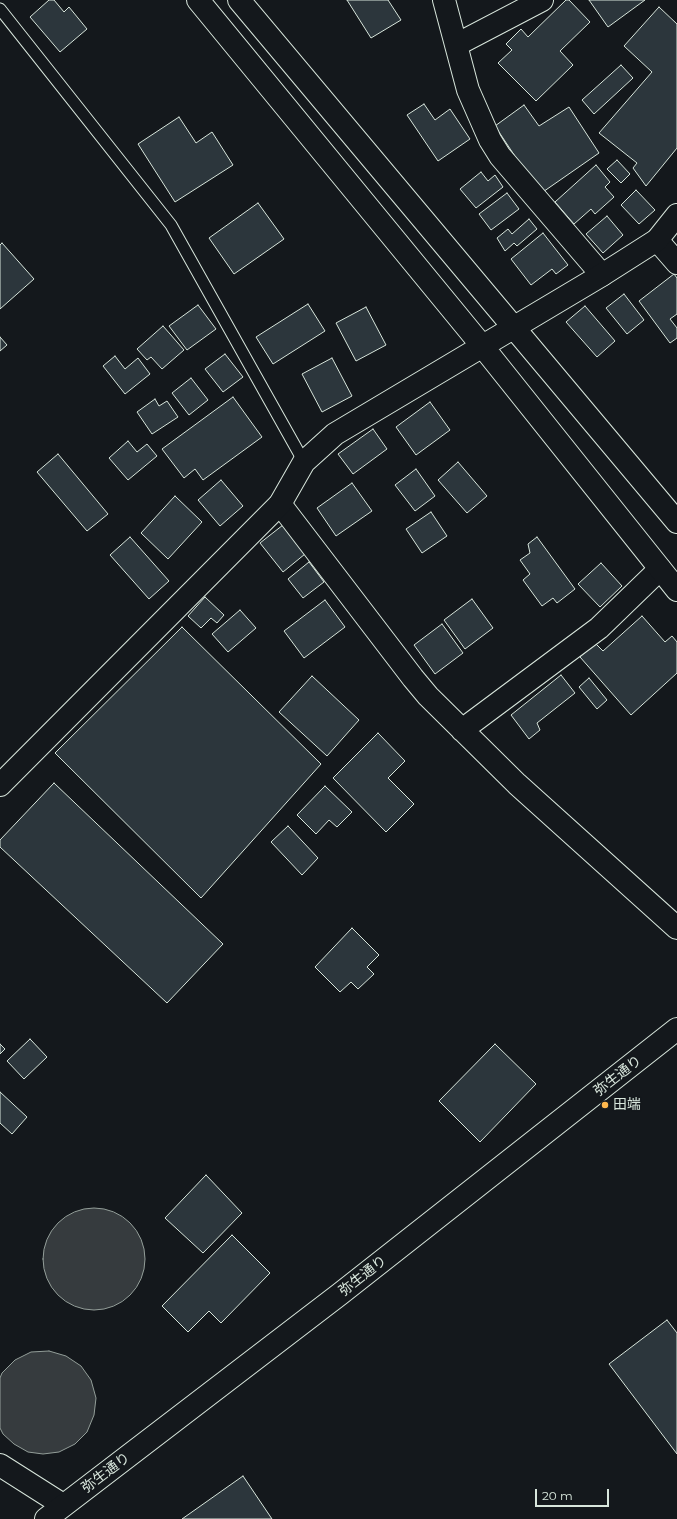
<!DOCTYPE html>
<html>
<head>
<meta charset="utf-8">
<style>
  body { margin:0 }
  #map { position:relative; width:677px; height:1519px; overflow:hidden; background:#14181c; font-family:Montserrat,sans-serif }
  canvas { display:block }
  .scale { position:absolute; left:535px; top:1489px; width:74px; height:18px; box-sizing:border-box; border:2px solid #d8e6dc; border-top:0; padding-left:5px; font-size:12px; line-height:14px; white-space:nowrap; color:#d8e6dc; -webkit-text-stroke:3px #14181c; paint-order:stroke }
</style>
</head>
<body>
<div id="map">
<canvas width="677" height="1519"></canvas>
<div class="scale">20 m</div>
</div>
<script>
const g = document.querySelector('canvas').getContext('2d');
g.lineJoin = 'round';
function paint(path, color) { g.fillStyle = color; g.fill(path, 'evenodd'); }
const shape = rows => new Path2D(rows.map(r => 'M' + r).join(''));
function trace(path, color, width, dash) { g.strokeStyle = color; g.lineWidth = width; g.lineCap = dash ? 'butt' : 'round'; g.setLineDash(dash || []); g.stroke(path); }
function write(font, color, halo, rows, align = 'center') {
  g.font = font + ' Montserrat,"Noto Sans JP",sans-serif'; g.lineWidth = 3; g.setLineDash([]); g.textBaseline = 'middle'; g.strokeStyle = halo; g.fillStyle = color; for (const [text, x, y, turn = 0] of rows) {
    g.save(); g.translate(x, y); g.rotate((+turn || 0) * Math.PI / 180); g.textAlign = isNaN(turn) ? turn : align; if (halo) g.strokeText(text, 0, 0); g.fillText(text, 0, 0); g.restore();
  }
}
const water = shape([
  '43 1259a51 51 0 1 1 102 0a51 51 0 1 1-102 0Z',
  [49,1351,66,1356,81,1366,91,1380,96,1398,94,1415,87,1432,75,1444,59,1452,43,1454,28,1452,14,1444,3,1434,0,1428,0,1378,2,1373,15,1360,31,1352,49,1351]
]);
paint(water, '#363b3e');
trace(water, '#939e99', 1);
const building = shape([
  [49,0,54,0,64,12,69,7,87,29,60,52,30,17,49,0],
  [347,0,388,0,401,20,371,38,347,0],
  [566,0,569,0,590,22,560,51,573,65,536,101,498,63,512,50,506,44,521,29,528,37,566,0],
  [589,0,645,0,608,27,589,0],
  [659,7,677,24,677,148,646,186,633,168,637,163,599,133,652,72,624,46,659,7],
  [621,65,633,78,594,114,582,100,621,65],
  [424,104,435,120,450,109,470,139,438,161,407,115,424,104],
  [524,105,539,126,569,107,599,153,540,194,495,126,524,105],
  [179,117,196,143,212,132,233,165,175,202,138,144,179,117],
  [617,160,630,174,621,183,607,169,617,160],
  [596,165,610,182,605,187,614,197,595,214,591,209,574,224,555,202,596,165],
  [481,172,488,181,495,175,503,187,476,208,460,189,481,172],
  [636,190,655,210,639,224,621,205,636,190],
  [507,193,519,209,491,230,479,214,507,193],
  [258,203,284,239,234,274,209,238,258,203],
  [607,216,623,235,603,253,586,234,607,216],
  [529,219,537,229,517,246,514,243,505,251,497,238,508,229,512,234,529,219],
  [543,233,568,265,556,274,552,269,531,285,511,259,543,233],
  [2,243,34,279,0,309,0,245,2,243],
  [674,274,677,278,677,314,670,319,677,328,677,338,670,343,639,301,674,274],
  [624,294,644,320,627,334,606,308,624,294],
  [308,304,325,331,273,364,256,337,308,304],
  [198,305,216,329,187,350,169,326,198,305],
  [585,306,615,341,597,357,566,322,585,306],
  [366,307,386,345,356,361,336,323,366,307],
  [163,326,184,350,162,369,151,357,147,360,137,349,163,326],
  [0,337,7,345,0,351,0,337],
  [225,354,243,377,223,392,205,369,225,354],
  [115,356,125,369,138,358,150,374,125,394,103,366,115,356],
  [332,358,352,396,322,412,302,374,332,358],
  [191,378,208,400,189,415,172,393,191,378],
  [233,397,262,437,203,480,195,469,184,478,162,449,233,397],
  [155,399,159,406,167,401,178,417,152,434,137,412,155,399],
  [430,402,450,430,416,455,396,427,430,402],
  [373,429,387,449,353,474,338,454,373,429],
  [128,441,137,452,147,444,157,456,128,480,109,458,128,441],
  [58,454,108,514,87,531,37,472,58,454],
  [458,462,487,496,467,513,438,480,458,462],
  [416,469,435,496,415,511,395,485,416,469],
  [221,480,243,506,220,526,198,500,221,480],
  [352,483,372,511,336,536,317,508,352,483],
  [175,496,202,522,168,559,141,533,175,496],
  [431,512,447,536,422,553,406,529,431,512],
  [283,525,305,554,283,572,260,543,283,525],
  [130,537,169,581,149,599,110,555,130,537],
  [537,537,575,589,557,603,553,598,542,606,523,580,530,574,520,560,530,553,528,544,537,537],
  [309,562,324,582,303,598,288,579,309,562],
  [601,563,622,586,600,607,578,584,601,563],
  [205,597,224,615,217,623,211,618,201,628,188,616,205,597],
  [472,599,493,628,465,649,444,620,472,599],
  [325,600,345,627,304,658,284,631,325,600],
  [240,610,256,628,228,652,212,634,240,610],
  [642,616,665,642,672,636,677,642,677,673,631,715,580,657,595,643,603,651,642,616],
  [442,624,463,653,435,674,414,645,442,624],
  [182,627,321,764,201,898,55,753,182,627],
  [561,675,575,693,537,723,540,730,529,739,511,715,561,675],
  [312,676,359,720,327,756,279,712,312,676],
  [589,678,607,700,597,709,579,687,589,678],
  [378,733,405,761,388,778,414,804,386,832,333,778,378,733],
  [54,783,223,944,167,1003,0,847,0,840,54,783],
  [325,786,352,812,337,827,329,820,316,834,297,815,325,786],
  [288,826,318,858,302,875,271,842,288,826],
  [352,928,379,955,367,967,374,974,358,989,351,982,340,992,315,967,352,928],
  [30,1039,47,1057,24,1079,7,1061,30,1039],
  [0,1044,5,1049,0,1054,0,1044],
  [495,1044,536,1084,480,1142,439,1101,495,1044],
  [0,1092,27,1117,12,1134,0,1123,0,1092],
  [206,1175,242,1213,203,1253,165,1218,206,1175],
  [232,1235,270,1273,221,1323,209,1311,188,1332,162,1306,232,1235],
  [667,1320,677,1333,677,1454,609,1364,667,1320],
  [243,1476,272,1519,182,1519,243,1476]
]);
paint(building, '#2c363c');
trace(building, '#d8e6dc', 1);
const service = shape([
  [0,9,171,225,304,462]
]);
const minor = shape([
  [444,0,468,90,490,140,500,156,602,275],
  [456,45,542,0],
  [657,240,677,263],
  [280,504,413,678,428,696,517,784,677,928],
  [462,730,599,628,660,569],
  [0,1465,63,1505]
]);
const tertiary = shape([
  [198,0,483,347,677,590],
  [239,0,677,522],
  [0,785,280,504,304,462,335,434,602,275,657,240,677,215],
  [46,1519,340,1294,677,1029]
]);
trace(service, '#d8e6dc', 13);
trace(minor, '#d8e6dc', 24);
trace(tertiary, '#d8e6dc', 24);
trace(service, '#14181c', 11);
trace(minor, '#14181c', 22);
trace(tertiary, '#14181c', 22);
for (const [x, y, r, color] of [
  [605,1105,4,"#ffb74d"]
]) { const dot = new Path2D(); dot.arc(x, y, r, 0, 2 * Math.PI); g.fillStyle = color; g.fill(dot); trace(dot, '#14181c', 1.5); }
write('14px', '#d8e6dc', '#14181c', [
  ["弥生通り",618,1076,-38],
  ["弥生通り",363,1276,-38],
  ["弥生通り",106,1473,-37]
]);
write('14px', '#d8e6dc', '#14181c', [
  ["田端",613,1105]
], 'left');
</script>
</body>
</html>
